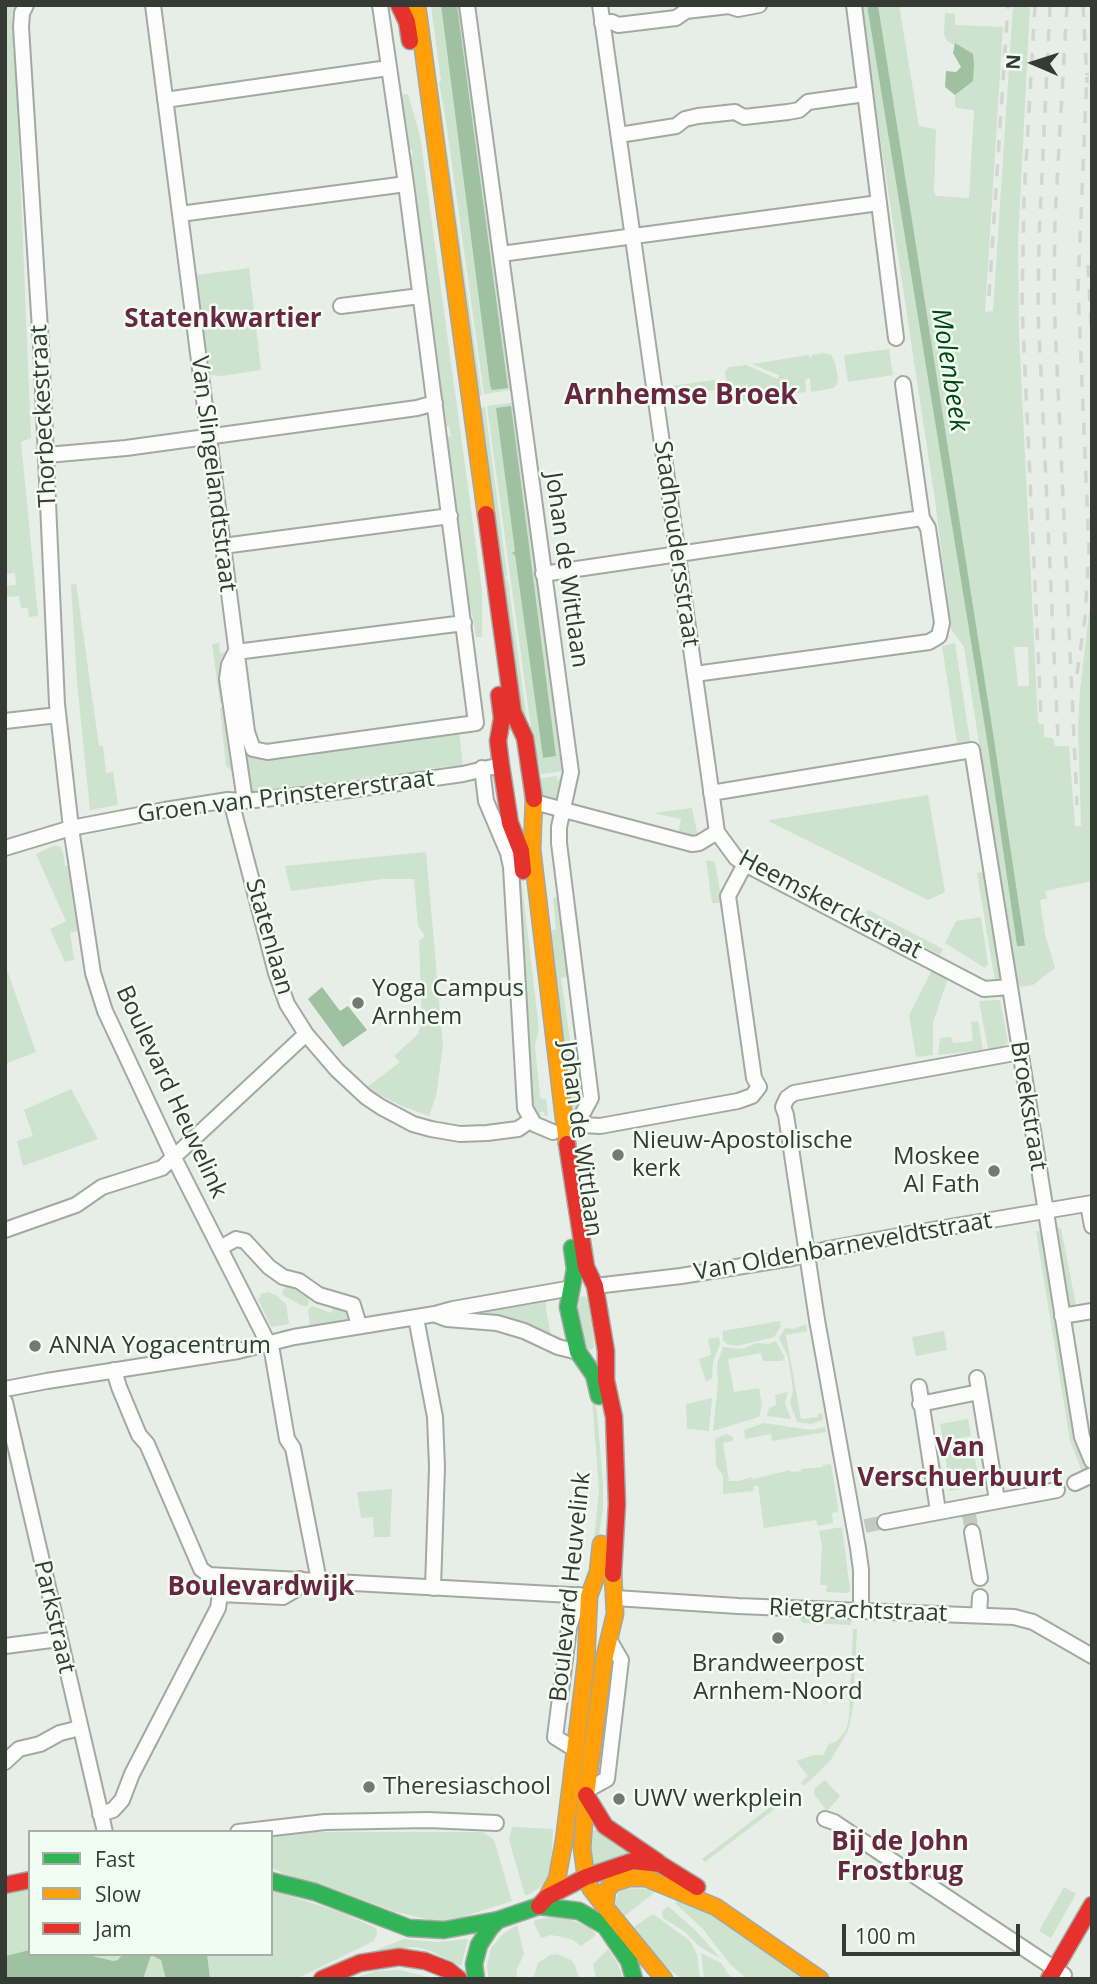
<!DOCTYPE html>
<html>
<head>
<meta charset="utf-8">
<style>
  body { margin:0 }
  #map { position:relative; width:1097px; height:1984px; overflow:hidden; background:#e7ede7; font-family:"Open Sans",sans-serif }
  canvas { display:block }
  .frame { position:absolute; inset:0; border:7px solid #353a35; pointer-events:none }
  .legend { position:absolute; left:28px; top:1830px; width:245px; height:126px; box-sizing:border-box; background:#f1fdf1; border:2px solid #a6afa6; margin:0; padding:9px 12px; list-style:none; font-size:21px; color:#353a35 }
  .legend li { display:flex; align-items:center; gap:14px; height:35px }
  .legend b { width:35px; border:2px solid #a6afa6 }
  .north { position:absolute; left:999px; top:28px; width:70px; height:70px; -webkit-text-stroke:5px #f1fdf1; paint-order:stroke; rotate:273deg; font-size:19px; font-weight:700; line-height:28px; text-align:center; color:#353a35 }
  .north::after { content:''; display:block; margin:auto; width:24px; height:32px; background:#353a35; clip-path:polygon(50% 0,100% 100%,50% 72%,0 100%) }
  .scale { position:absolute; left:842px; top:1924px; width:178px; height:32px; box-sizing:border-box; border:4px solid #353a35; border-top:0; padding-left:9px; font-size:21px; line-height:24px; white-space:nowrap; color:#353a35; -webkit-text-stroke:5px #f1fdf1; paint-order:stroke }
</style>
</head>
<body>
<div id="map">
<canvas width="1097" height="1984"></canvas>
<div class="frame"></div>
<ul class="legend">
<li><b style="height:9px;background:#30b455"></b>Fast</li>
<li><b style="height:9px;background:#ff9f0a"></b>Slow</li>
<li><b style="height:9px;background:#e5322d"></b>Jam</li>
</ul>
<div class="north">N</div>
<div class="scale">100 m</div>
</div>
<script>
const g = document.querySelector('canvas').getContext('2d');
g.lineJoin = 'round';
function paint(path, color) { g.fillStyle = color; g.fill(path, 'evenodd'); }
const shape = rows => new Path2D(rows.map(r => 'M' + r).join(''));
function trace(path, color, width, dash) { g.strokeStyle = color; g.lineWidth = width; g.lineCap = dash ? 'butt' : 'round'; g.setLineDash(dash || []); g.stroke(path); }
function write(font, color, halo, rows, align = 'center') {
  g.font = font + ' "Open Sans",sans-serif'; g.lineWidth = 5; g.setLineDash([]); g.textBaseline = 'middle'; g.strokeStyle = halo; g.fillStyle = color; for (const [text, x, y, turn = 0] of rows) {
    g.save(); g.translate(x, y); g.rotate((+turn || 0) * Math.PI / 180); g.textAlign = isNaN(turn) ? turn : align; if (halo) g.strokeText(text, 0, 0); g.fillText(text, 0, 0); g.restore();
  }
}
paint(shape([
  [5,5,16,5,12,14,14,48,12,48,14,52,17,97,31,438,21,442,38,616,29,617,28,608,21,608,19,596,5,597,5,586,16,585,15,573,5,574],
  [431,5,441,5,490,385,508,387,457,5,463,5,515,385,510,390,484,394,445,115,439,82,441,81],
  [860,5,867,5,987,740,1017,946,1025,944,878,5,899,5,919,126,936,129,934,192,936,196,969,198,974,110,957,108,955,105,955,95,973,81,973,54,947,41,944,34,945,13,955,14,955,25,1003,27,985,312,993,311,1013,5,1030,5,1018,242,1019,333,1038,723,1044,725,1044,737,1053,738,1055,746,1069,746,1075,826,1081,826,1078,726,1080,689,1092,589,1092,881,1045,891,1047,898,1040,900,1045,934,1055,968,1033,985,1020,987,1016,979,1012,980,976,757,979,743,964,647,951,629,935,500],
  [1014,647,1028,647,1029,686,1018,686],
  [437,81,482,395,473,396,436,82],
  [408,94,420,136,482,590,482,637,476,637,472,613,465,607,461,578,465,573,446,437,451,436,449,426,445,426,408,156,413,155,412,149,407,149,400,95],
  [249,268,261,370,221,376,208,375,196,275],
  [889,349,893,375,848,382,844,355],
  [824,353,831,355,835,363,838,377,837,384,834,388,811,392,810,378,805,380,806,392,783,395,785,385,782,384,778,396,735,402,728,397,725,372,729,367,746,365,778,379,779,375,752,364,808,355,811,358,812,355],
  [715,380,716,390,672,396,671,386],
  [517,402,565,771,541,774,532,735,487,406],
  [510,406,556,756,543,758,515,554,513,552,515,552],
  [485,407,507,574,505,578,508,581,529,736,521,721,474,408],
  [76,583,99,746,103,746,106,773,113,772,118,805,90,810,77,682,71,585],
  [219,643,220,653,233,652,227,702,220,703,212,644],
  [955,643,970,741,957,743,942,646],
  [228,707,238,776,226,766,220,708],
  [459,730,463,768,452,770,450,766,421,770,420,774,400,777,399,773,349,780,349,784,332,787,331,783,281,790,280,794,252,793,248,790,240,736,251,755,264,761,313,755,318,750,327,752,379,744,383,740,388,740,391,743,451,735,454,731],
  [565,775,559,800,543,797,536,779,557,776,557,779,559,780,560,776],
  [928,795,945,892,928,900,770,822,770,820],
  [692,808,698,837,694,839,681,834,679,829,681,819,653,813],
  [55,845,60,847,63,852,65,866,71,866,81,930,70,933,74,960,65,962,50,929,66,921,36,854],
  [426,852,443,1046,436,1096,429,1116,402,1106,366,1088,400,1062,394,1056,418,1034,422,1020,419,941,425,936,418,926,414,879,383,879,291,891,285,866],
  [518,853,539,1029,535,1046,540,1096,541,1099,546,1099,548,1116,545,1116,544,1112,540,1112,541,1117,538,1117,534,1104,530,1103,533,1100,524,940,519,937],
  [706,860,715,862,722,903,712,903],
  [984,872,1001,980,995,981,977,873],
  [559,897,572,976,561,978,577,1088,588,1087,581,1111,567,1113,551,930,556,930,553,898],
  [868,910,943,949,940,955,871,920,866,915],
  [981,917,988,964,985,968,945,943,956,921],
  [5,964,36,1052,5,1064],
  [932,970,945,976,947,981,933,1023,933,1055,916,1057,909,1015],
  [1000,1000,1008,1042,1002,1047,988,1049,979,1001],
  [978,1021,983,1050,938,1055,940,1038,951,1037,953,1043,973,1041,971,1022],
  [71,1089,98,1139,23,1166,17,1141,33,1136,24,1110],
  [1061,1228,1077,1310,1070,1309,1056,1229],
  [1036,1231,1042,1231,1074,1443,1084,1463,1088,1465,1087,1473,1084,1476,1070,1441],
  [290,1285,307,1291,309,1304,306,1307,301,1305,284,1296,282,1294,284,1288],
  [268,1292,277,1296,286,1304,289,1324,271,1327,258,1299,261,1297,260,1294],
  [546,1296,546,1309,552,1341,449,1313],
  [585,1296,588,1300,593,1335,594,1347,591,1350,585,1348,578,1309,580,1297],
  [335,1305,347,1310,349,1323,282,1334,281,1330,310,1325,308,1310,312,1306,331,1313],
  [780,1321,781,1326,774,1337,737,1346,727,1344,723,1340,723,1331],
  [806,1324,807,1331,786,1335,801,1419,818,1417,818,1414,822,1413,823,1420,811,1424,797,1422,790,1403,793,1390,788,1357,779,1338,785,1328,794,1329],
  [944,1331,947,1350,916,1356,912,1337],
  [719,1337,720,1344,713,1361,712,1378,706,1382,699,1359,711,1355,708,1339],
  [776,1341,785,1358,782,1361,763,1361,761,1353,728,1359,734,1392,759,1388,762,1404,759,1417,713,1431,718,1383,717,1364,723,1347,742,1349,757,1343,768,1344],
  [591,1385,597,1412,603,1485,603,1509,594,1570,591,1570,599,1490],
  [788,1392,785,1403,791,1419,767,1416,769,1408,776,1405,775,1395],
  [712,1398,709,1431,687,1429,686,1404],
  [968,1419,971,1436,943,1441,940,1424],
  [764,1423,811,1430,825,1427,826,1432,772,1441,771,1434,745,1439,744,1430],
  [726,1434,733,1437,733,1441,723,1443,729,1481,738,1481,752,1477,753,1479,790,1470,791,1472,801,1471,801,1469,823,1467,823,1465,831,1464,838,1507,837,1512,832,1513,833,1523,818,1526,816,1520,764,1528,758,1486,753,1486,754,1491,723,1494,723,1475,716,1466,715,1439],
  [972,1443,980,1486,970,1487,969,1483,960,1484,960,1489,950,1491,944,1448],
  [392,1489,390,1537,374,1537,373,1517,361,1518,357,1492],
  [842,1527,850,1590,848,1593,826,1592,827,1585,820,1585,822,1545,819,1531],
  [802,1615,852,1617,851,1625,803,1623,800,1620],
  [853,1629,857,1629,853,1707,848,1731,830,1761,804,1786,801,1782,808,1776,796,1761,814,1755,823,1755,829,1744,837,1741,846,1730,849,1718],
  [825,1780,840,1796,827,1811,814,1794,815,1788],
  [794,1789,797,1792,705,1862,702,1859],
  [512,1827,553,1829,551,1870,544,1885,528,1895,525,1895,509,1840],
  [586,1829,603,1830,640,1854,590,1868],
  [285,1832,483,1832,494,1840,512,1901,462,1917,436,1921,396,1912,318,1883,284,1874,271,1867,271,1834],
  [30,1886,30,1954,271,1954,271,1890,340,1912,376,1928,377,1933,374,1941,296,1979,5,1979,5,1891],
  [1064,1887,1076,1894,1051,1938,1039,1931],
  [619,1888,659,1889,622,1918,614,1909],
  [682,1896,809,1979,747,1979,730,1964,702,1928,675,1903],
  [668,1906,697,1932,720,1958,700,1947,685,1932,663,1918,662,1912],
  [653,1914,690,1941,697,1954,700,1979,682,1979,642,1949,628,1931],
  [552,1917,567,1918,590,1928,596,1935,581,1946,573,1940,562,1937,551,1935,541,1938,534,1923,535,1920],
  [517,1925,524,1954,517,1969,516,1979,489,1979,487,1967,491,1948,504,1933],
  [404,1939,437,1942,468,1939,461,1966,433,1952,417,1947,391,1949,359,1957],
  [608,1949,617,1962,623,1979,596,1979,593,1964],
  [701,1953,721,1963,732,1979,704,1979],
  [557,1954,571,1960,575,1965,579,1979,533,1979,538,1963,550,1955],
  [400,1970,436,1979,353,1979,375,1971]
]), '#cde3ce');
paint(shape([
  [441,5,457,5,508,388,492,390,490,385],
  [867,5,878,5,993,733,1025,945,1021,946,1017,946,987,740],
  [955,43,973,54,974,64,973,81,955,95,945,87,946,71,956,72,961,67,953,53],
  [511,406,556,756,543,758,515,555,512,553,515,551,496,408],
  [322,987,340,1011,348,1006,367,1030,343,1047,308,999],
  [30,1950,30,1954,84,1954,113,1961,118,1960,123,1954,207,1954,210,1979,166,1979,161,1960,151,1955,143,1979,5,1979,5,1956]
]), '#a0c0a2');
trace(shape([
  [969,1515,972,1532],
  [865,1526,885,1522]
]), '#c3c9c3', 14, [14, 7]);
const street = shape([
  [26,5,22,13,21,27,41,346,57,704,71,828,93,973,105,1011,174,1158,272,1351,287,1439,293,1448,319,1581],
  [153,5,247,732,253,749,267,752,476,723,406,184,380,5],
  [467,5,571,772,559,827,559,843,591,1098,578,1122,564,1125],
  [600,5,717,832,736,858,745,864,984,989,1010,987],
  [854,5,896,338],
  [602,23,612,22,618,25,676,18,686,11,729,6,738,9,759,5],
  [165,100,388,68],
  [619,135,676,126,685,119,698,116,735,112,744,117,788,112,799,110,808,102,865,94],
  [180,214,406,184],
  [501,254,879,203],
  [341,306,420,296],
  [47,455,126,448,417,408,435,403],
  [223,546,450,516],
  [543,574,922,518],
  [236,652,464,623],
  [235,653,229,665,227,679,245,801],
  [695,674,929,642,939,636,942,623,928,528,922,518,903,384],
  [5,721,58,715],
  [482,768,486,801,508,853,511,867,525,1108,534,1124,553,1132],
  [711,793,972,750,1082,1437,1092,1461],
  [231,801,276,973,287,1004,306,1034,337,1070,366,1097,381,1107,413,1124,431,1129,460,1134,487,1133,518,1129,531,1120],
  [534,802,692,844,699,843,717,832],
  [5,848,71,828,165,810,228,800,245,801,342,791,463,774,501,765],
  [578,1122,583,1125,600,1126,738,1101,752,1096,759,1087,754,1078,728,896,745,864],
  [1088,1204,1092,1226],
  [5,1230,76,1205,102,1187,162,1168,306,1034],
  [220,1248,236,1239,245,1241,269,1267,283,1277,299,1281,319,1295,353,1305,359,1325],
  [595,1286,681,1276,792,1258,828,1249,920,1232,1092,1203],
  [436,1315,447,1319,497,1323,524,1331,558,1347,578,1352],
  [1062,1316,1092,1311],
  [416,1318,435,1417,437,1467,433,1588],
  [114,1370,119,1387,139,1435,147,1444,201,1569,209,1575,214,1583],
  [977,1378,997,1500],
  [919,1387,938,1511],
  [5,1389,47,1381,238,1351,294,1337,435,1314,453,1309,572,1288],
  [5,1402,105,1832],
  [920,1404,979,1392],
  [1075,1483,1092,1475],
  [885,1522,1057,1490],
  [972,1532,980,1578],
  [209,1575,589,1596],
  [220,1594,283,1597,295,1590,300,1579],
  [615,1598,738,1606,1014,1617,1033,1622,1092,1656],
  [861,1610,861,1570,858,1548,817,1320,786,1115,783,1107,787,1098,794,1093,1020,1052],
  [979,1615,980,1597],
  [5,1646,59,1639],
  [576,1750,555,1737,569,1628,579,1595],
  [5,1762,19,1749,40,1744,60,1733,80,1728],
  [587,1790,607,1779,621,1660,610,1641],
  [100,1814,113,1810,122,1800,132,1774,218,1608,220,1594],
  [825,1819,834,1822,1064,1975],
  [238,1832,325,1822,428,1820,496,1823]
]);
const fast = shape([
  [572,1248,575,1269,568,1307,578,1352,594,1375,599,1396],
  [271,1881,315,1892,409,1928,444,1930,498,1920],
  [476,1979,474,1964,479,1945,490,1928,498,1920,539,1906,579,1911,605,1926,629,1961,634,1979]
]);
const slow = shape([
  [417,5,486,514],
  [534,799,532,849,567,1144],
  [547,1897,557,1879,564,1841,586,1662,589,1596,598,1572,601,1544],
  [605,1907,591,1889,586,1877,582,1848,586,1795,604,1660,615,1614,613,1574],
  [664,1979,605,1907,607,1890,613,1883,629,1878,646,1878,716,1907,820,1979]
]);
const jam = shape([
  [399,5,407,22,410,41],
  [486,514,513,712,525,738,534,799],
  [499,695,502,718,498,741,501,765,510,823,521,851,523,871],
  [567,1144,586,1267,595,1286,606,1351,606,1380,614,1417,617,1504,613,1574],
  [586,1795,605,1826,658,1862],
  [5,1885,30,1880],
  [539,1906,547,1897,586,1877,633,1861,660,1864,697,1887],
  [322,1979,360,1963,399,1957,425,1961,448,1970,459,1979],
  [1049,1979,1092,1905]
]);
trace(street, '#a3a8a3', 18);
trace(fast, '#a3a8a3', 19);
trace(slow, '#a3a8a3', 19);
trace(jam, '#a3a8a3', 19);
trace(street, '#fbfcfb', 14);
trace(fast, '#30b455', 16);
trace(slow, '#ff9f0a', 16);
trace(jam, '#e5322d', 16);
trace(shape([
  [1035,5,1024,198,1022,305,1041,716],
  [1050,5,1039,239,1038,311,1058,739],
  [1067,5,1055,218,1054,300,1077,805],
  [1083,5,1087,83],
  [1088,265,1092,345],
  [989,296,1008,5],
  [1077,674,1085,618,1089,549,1078,288,1087,73]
]), '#d3d5d3', 3.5, [12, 12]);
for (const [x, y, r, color] of [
  [358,1003,7,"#737973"],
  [618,1155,7,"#737973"],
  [994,1171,7,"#737973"],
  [35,1346,7,"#737973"],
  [778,1638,7,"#737973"],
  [369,1787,7,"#737973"],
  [619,1799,7,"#737973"]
]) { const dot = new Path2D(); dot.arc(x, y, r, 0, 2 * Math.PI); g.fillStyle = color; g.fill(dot); trace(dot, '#f1fdf1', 2.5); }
write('24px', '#353a35', '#f1fdf1', [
  ["Thorbeckestraat",44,416,-93],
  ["Van Slingelandtstraat",213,474,83],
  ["Stadhoudersstraat",676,544,82],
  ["Johan de Wittlaan",566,570,82],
  ["Groen van Prinstererstraat",286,797,-7],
  ["Heemskerckstraat",830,905,28],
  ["Statenlaan",269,937,74],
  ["Boulevard Heuvelink",171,1092,65],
  ["Broekstraat",1028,1106,81],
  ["Johan de Wittlaan",580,1139,82],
  ["Van Oldenbarneveldtstraat",843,1247,-10],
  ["Boulevard Heuvelink",571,1587,-84],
  ["Rietgrachtstraat",858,1611,2],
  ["Parkstraat",54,1617,77]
]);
write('24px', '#353a35', '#f1fdf1', [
  ["Yoga Campus",372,989],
  ["Arnhem",372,1017],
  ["Nieuw-Apostolische",632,1141],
  ["kerk",632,1169],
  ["Moskee",980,1157,"right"],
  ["Al Fath",980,1185,"right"],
  ["ANNA Yogacentrum",49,1346],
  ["Brandweerpost",778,1664,"center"],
  ["Arnhem-Noord",778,1692,"center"],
  ["Theresiaschool",383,1787],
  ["UWV werkplein",633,1799]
], 'left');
write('bold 26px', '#682642', '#f1fdf1', [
  ["Statenkwartier",223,320],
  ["Van",960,1449],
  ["Verschuerbuurt",960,1479],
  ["Boulevardwijk",261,1588],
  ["Bij de John",900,1843],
  ["Frostbrug",900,1873]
]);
write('italic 26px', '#014713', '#f1fdf1', [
  ["Molenbeek",949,370,81]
]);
write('bold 28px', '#682642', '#f1fdf1', [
  ["Arnhemse Broek",681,396]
]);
</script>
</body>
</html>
